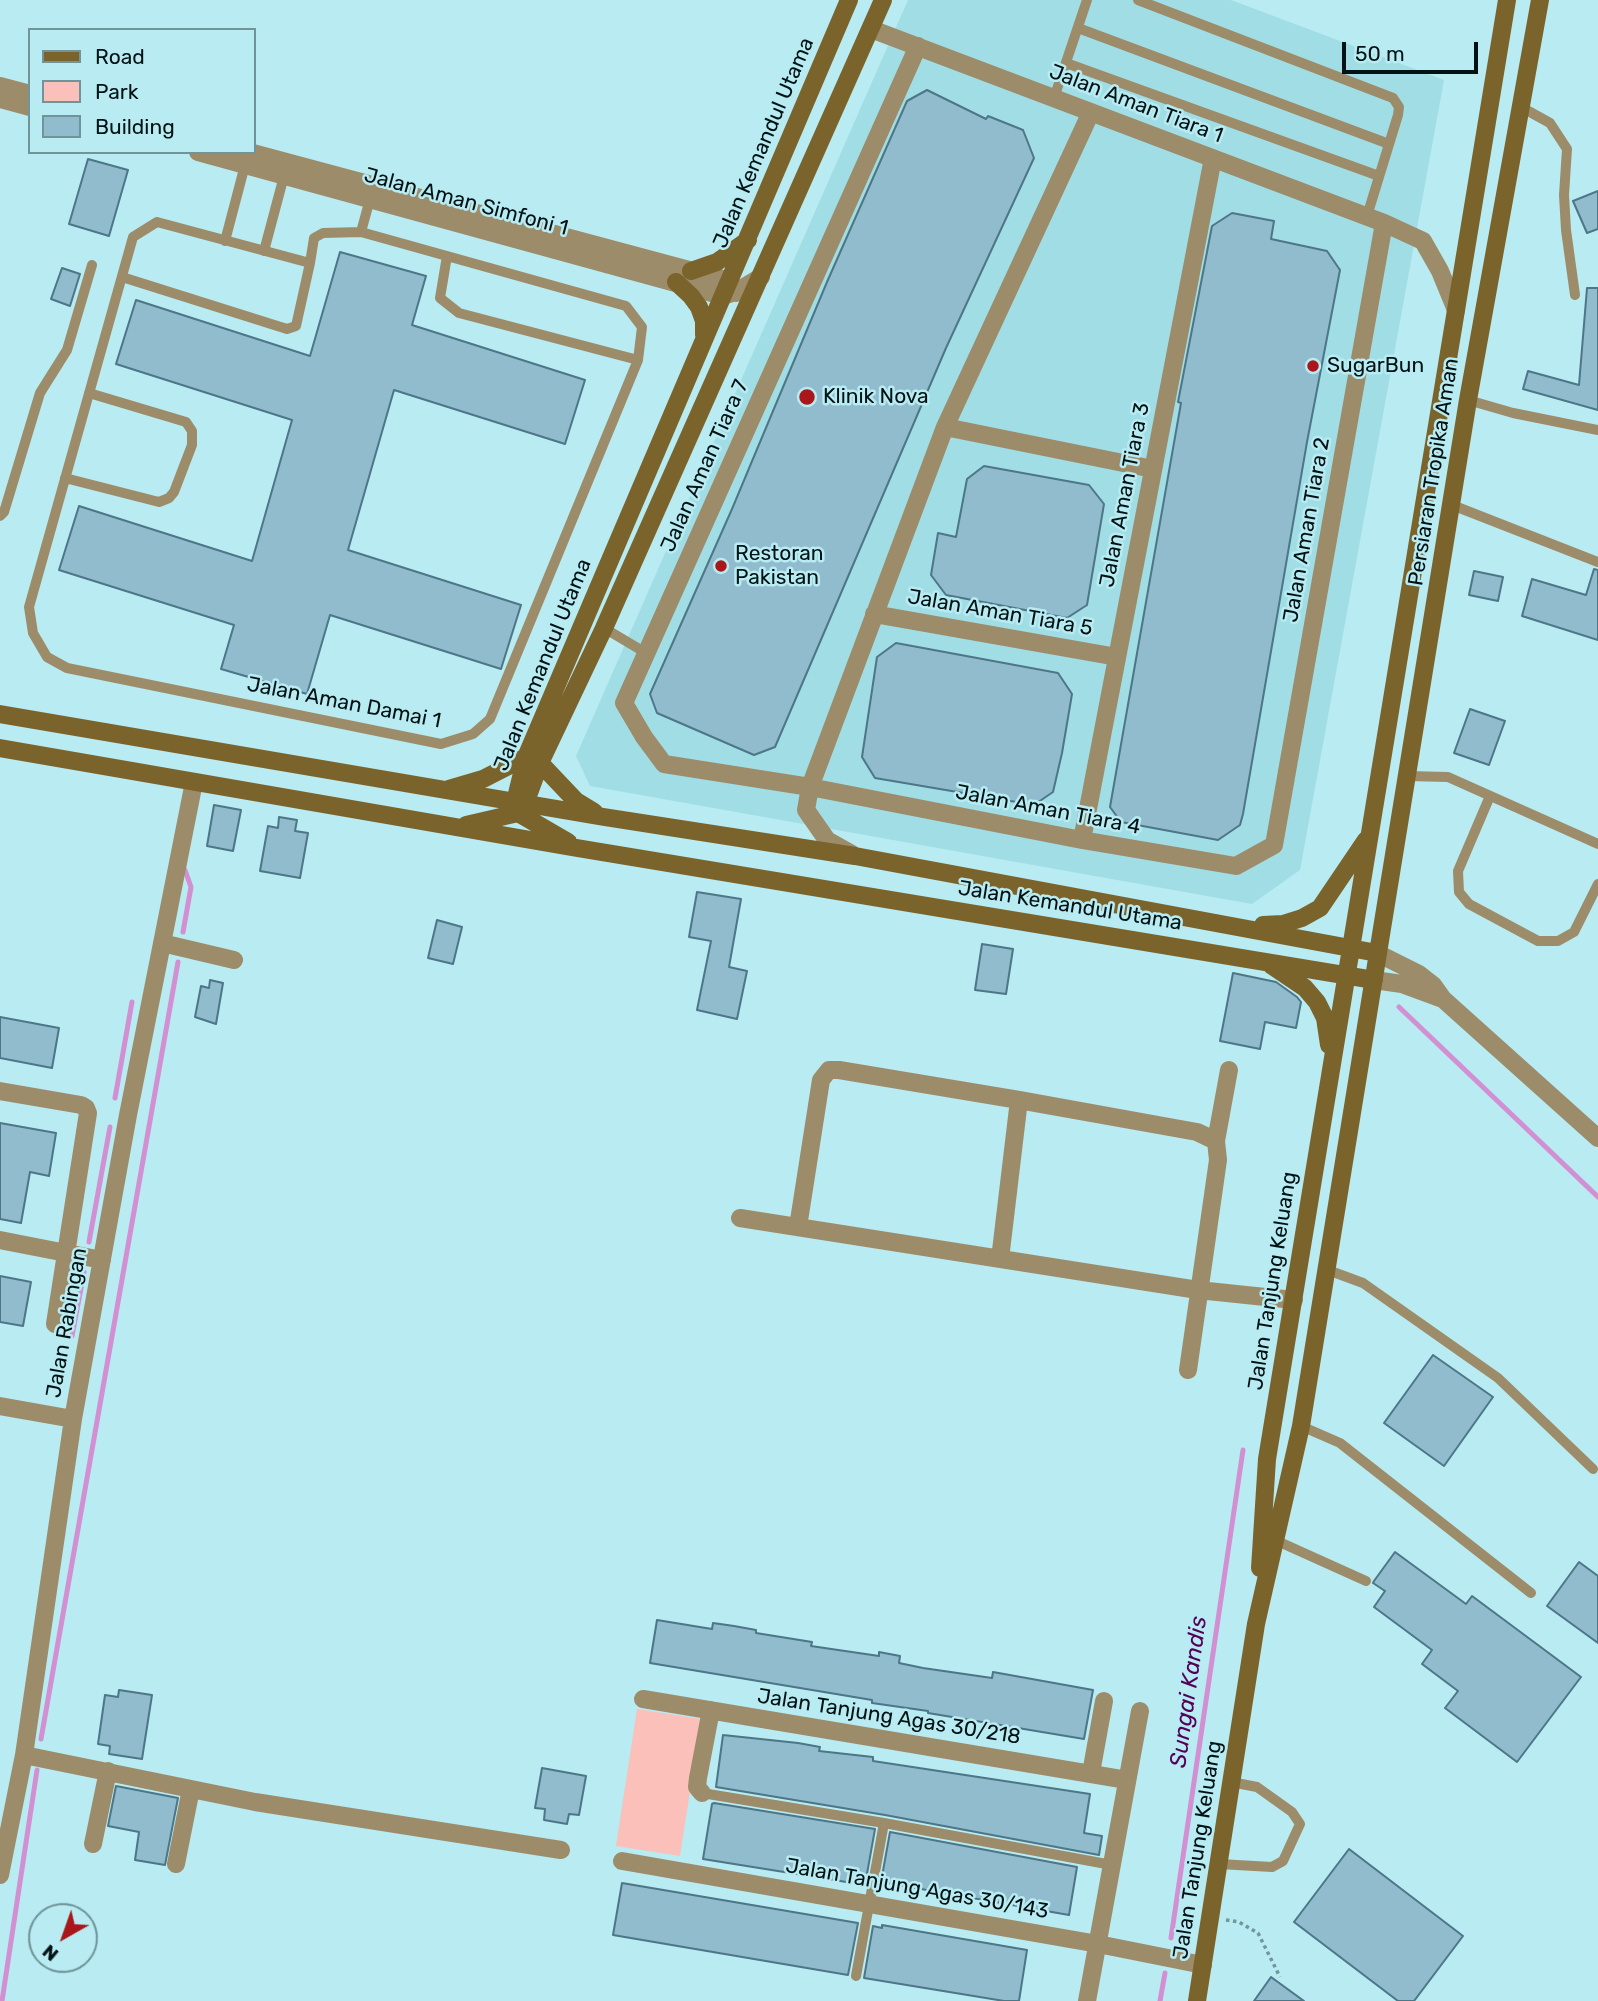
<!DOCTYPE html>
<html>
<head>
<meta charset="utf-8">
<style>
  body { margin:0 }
  #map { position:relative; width:1598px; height:2001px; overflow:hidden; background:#b8ebf2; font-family:Rubik,sans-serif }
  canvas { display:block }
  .legend { position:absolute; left:28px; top:28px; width:228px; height:126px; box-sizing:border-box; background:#b8ebf2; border:2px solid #6f9499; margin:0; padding:9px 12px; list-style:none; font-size:21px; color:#011214 }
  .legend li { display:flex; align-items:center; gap:14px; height:35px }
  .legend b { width:35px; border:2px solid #6f9499 }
  .north { position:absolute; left:28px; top:1903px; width:70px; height:70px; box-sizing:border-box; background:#b8ebf2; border:2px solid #6f9499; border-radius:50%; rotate:220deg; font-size:19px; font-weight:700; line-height:28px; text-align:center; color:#011214 }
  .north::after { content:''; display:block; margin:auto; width:24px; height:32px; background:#aa171b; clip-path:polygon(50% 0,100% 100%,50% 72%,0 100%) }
  .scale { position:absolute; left:1342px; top:42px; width:136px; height:32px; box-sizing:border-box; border:4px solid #011214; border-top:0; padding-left:9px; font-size:21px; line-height:24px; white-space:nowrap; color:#011214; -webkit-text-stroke:5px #b8ebf2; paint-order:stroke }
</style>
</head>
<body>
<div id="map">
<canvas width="1598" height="2001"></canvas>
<ul class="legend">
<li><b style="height:9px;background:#7b642b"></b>Road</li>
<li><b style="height:19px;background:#fac0b9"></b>Park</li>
<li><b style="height:19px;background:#91bcce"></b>Building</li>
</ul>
<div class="north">N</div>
<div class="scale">50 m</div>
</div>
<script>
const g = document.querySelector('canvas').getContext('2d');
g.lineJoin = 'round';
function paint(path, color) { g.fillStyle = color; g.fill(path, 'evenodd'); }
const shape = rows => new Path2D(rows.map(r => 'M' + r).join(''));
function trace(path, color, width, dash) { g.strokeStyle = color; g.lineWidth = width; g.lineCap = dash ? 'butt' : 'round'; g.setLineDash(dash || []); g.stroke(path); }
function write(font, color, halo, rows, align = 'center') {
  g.font = font + ' Rubik,sans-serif'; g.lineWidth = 5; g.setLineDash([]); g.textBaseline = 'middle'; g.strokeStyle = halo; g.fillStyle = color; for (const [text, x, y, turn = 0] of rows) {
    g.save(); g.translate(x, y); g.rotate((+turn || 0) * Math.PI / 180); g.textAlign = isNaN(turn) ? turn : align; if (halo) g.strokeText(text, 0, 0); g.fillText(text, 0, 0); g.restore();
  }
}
paint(shape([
  [908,0,1231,0,1444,80,1300,870,1252,904,590,786,576,756]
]), '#a1dde5');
paint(shape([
  [637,1709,701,1719,680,1856,616,1846]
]), '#fac0b9');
trace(shape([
  [183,932,191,887,185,870],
  [1399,1007,1598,1197],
  [115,1098,132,1002],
  [89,1242,110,1127],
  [72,1336,84,1272],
  [41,1739,178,962],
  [1171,1938,1243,1450],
  [2,2001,37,1770],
  [1160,2001,1165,1973]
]), '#d290d2', 5);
const building = shape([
  [927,90,986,119,988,116,1023,130,1034,158,946,348,775,747,754,755,657,713,650,694,732,509,827,282,907,101,927,90],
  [88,159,128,170,109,236,69,224,88,159],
  [1598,191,1598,229,1587,233,1573,201,1598,191],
  [1232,213,1274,221,1271,239,1327,251,1340,270,1307,442,1243,814,1240,825,1218,840,1121,822,1110,807,1181,403,1178,402,1212,226,1232,213],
  [340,252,426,276,412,325,585,380,565,444,394,390,348,550,521,605,501,669,330,615,307,694,221,669,234,625,59,570,79,506,252,561,292,420,116,364,136,300,310,356,340,252],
  [62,268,80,274,70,306,51,299,62,268],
  [1587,288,1598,288,1598,410,1523,389,1528,371,1579,385,1587,288],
  [984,466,1089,485,1104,504,1087,605,1067,618,946,595,931,575,938,533,956,537,967,479,984,466],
  [1594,569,1598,570,1598,640,1522,616,1532,579,1586,595,1594,569],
  [1474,571,1503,577,1498,601,1469,595,1474,571],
  [896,643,1058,673,1072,694,1062,753,1053,792,1034,805,875,778,862,757,877,657,896,643],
  [1470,709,1505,721,1489,765,1454,753,1470,709],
  [214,805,241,810,233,851,207,846,214,805],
  [279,817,297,820,295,831,308,833,300,878,260,871,268,826,278,828,279,817],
  [697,892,741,899,729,967,747,971,737,1019,697,1010,711,941,689,937,697,892],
  [437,920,462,927,453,964,428,958,437,920],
  [982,944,1013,949,1006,994,975,990,982,944],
  [1233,973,1276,982,1297,997,1301,1002,1296,1028,1265,1022,1260,1049,1220,1041,1233,973],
  [210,980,223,983,216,1024,195,1017,201,986,209,988,210,980],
  [0,1017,59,1028,52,1068,0,1058,0,1017],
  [0,1123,56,1133,49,1176,30,1172,21,1223,0,1219,0,1123],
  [0,1276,31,1282,23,1326,0,1322,0,1276],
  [1433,1355,1493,1397,1444,1466,1384,1423,1433,1355],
  [1395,1552,1466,1604,1472,1596,1581,1677,1517,1762,1445,1708,1458,1691,1422,1664,1432,1650,1374,1607,1385,1591,1373,1583,1374,1581,1395,1552],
  [1579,1562,1598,1576,1598,1643,1547,1606,1579,1562],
  [657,1620,712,1629,713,1623,734,1626,756,1630,756,1633,812,1642,811,1646,879,1656,879,1652,900,1656,899,1663,923,1668,992,1678,993,1672,1093,1690,1084,1739,928,1713,928,1711,872,1703,872,1700,650,1663,657,1620],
  [119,1690,152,1695,142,1759,109,1754,110,1746,98,1744,105,1695,118,1697,119,1690],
  [723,1735,798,1743,820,1747,819,1751,873,1757,873,1761,1090,1794,1084,1833,1102,1836,1099,1855,885,1815,716,1787,723,1735],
  [542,1768,586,1776,579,1815,569,1814,567,1824,544,1820,545,1809,535,1808,542,1768],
  [116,1786,178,1798,165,1865,135,1860,139,1832,108,1826,116,1786],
  [714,1803,875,1829,865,1885,703,1859,712,1804,714,1803],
  [890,1832,1077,1867,1069,1915,881,1882,890,1832],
  [1349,1849,1463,1936,1414,2001,1398,2001,1294,1922,1349,1849],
  [622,1883,858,1923,848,1975,613,1935,622,1883],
  [882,1925,1027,1950,1019,2001,1004,2001,864,1978,873,1926,882,1928,882,1925],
  [1271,1977,1304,2001,1254,2001,1271,1977]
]);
paint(building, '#91bcce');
trace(building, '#4d7687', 2);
trace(shape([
  [1226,1920,1239,1922,1258,1933,1280,1977]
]), '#71979c', 3.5, [3.5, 3.5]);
trace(shape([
  [1138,0,1393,98,1399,107,1398,115,1367,216],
  [1078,28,1389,144],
  [1066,63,1379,176],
  [1054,98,1087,0],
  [1521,107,1550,123,1567,149,1564,195,1566,230,1575,295],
  [157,222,310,263,314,238,323,233,361,232,626,306,642,327,638,360,490,719,473,734,441,744,67,668,47,657,33,633,29,607,133,237,157,222],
  [361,232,370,199],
  [225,241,245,165],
  [264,251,284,176],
  [447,256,440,298,459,313,638,360],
  [122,277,287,329,296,326,310,263],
  [1468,400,1513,413,1598,430],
  [65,478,159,502,169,498,174,492,192,445,192,431,186,422,89,393],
  [1452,505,1598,562],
  [0,516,4,512,40,393,67,350,92,265],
  [604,628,646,653],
  [1407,776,1448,777,1598,844],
  [1490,796,1458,871,1459,892,1469,904,1538,941,1558,941,1574,932,1598,884],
  [1325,1269,1363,1283,1498,1378,1593,1469],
  [1301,1426,1340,1443,1531,1593],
  [1275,1540,1366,1581],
  [702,1793,884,1823,1112,1865],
  [1219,1864,1272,1867,1283,1861,1300,1824,1292,1812,1257,1787,1231,1782],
  [856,1976,884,1823]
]), '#9c8c69', 10);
trace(shape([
  [871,29,1384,223,1423,241,1440,271,1456,310],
  [918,46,624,703,644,737,664,764,810,787,1082,840,1236,866,1274,845,1384,223],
  [0,86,30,94],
  [0,99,30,107],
  [198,152,723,296,736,292,761,277],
  [249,152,730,281,736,293],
  [945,427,1153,469],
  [874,614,1117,657],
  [1082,840,1213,158],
  [852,854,827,840,806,810,810,787,945,427,1091,112],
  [162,943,234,960],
  [1377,953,1419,974,1433,985,1443,999,1598,1138],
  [1374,980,1402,984,1440,998],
  [0,1091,81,1105,86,1108,88,1113,55,1324],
  [740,1218,1198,1290,1294,1300],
  [798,1227,821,1080,829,1070,839,1070,1019,1100,1197,1132,1216,1141],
  [0,1240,102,1260],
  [1000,1259,1019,1100],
  [1188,1370,1218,1160,1216,1141,1229,1070],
  [0,1406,73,1419],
  [643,1699,1127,1780],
  [24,1755,255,1802,561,1850],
  [1091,1773,1104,1701],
  [702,1793,697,1787,698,1778,711,1710],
  [93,1844,108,1771],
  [622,1861,1098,1944,1203,1965],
  [176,1864,191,1789],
  [0,1875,24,1755,73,1419,128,1115,194,782],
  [1087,2001,1140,1711]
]), '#9c8c69', 18);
trace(shape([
  [691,271,717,262,748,240],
  [676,282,691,296,699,307,704,321,704,335],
  [0,714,604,817,855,856,1377,953],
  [0,748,577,848,1374,980],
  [540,763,576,801,594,812],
  [449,789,483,779,526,757],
  [466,825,518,813,525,804,540,763,604,628,883,0],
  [568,842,518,813,515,802,526,757,849,0],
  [1263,925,1283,924,1302,918,1320,908,1366,840],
  [1271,965,1305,988,1317,1002,1325,1018,1329,1045],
  [1260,1568,1267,1459,1507,0],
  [1197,2001,1256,1624,1301,1426,1468,400,1540,0]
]), '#7b642b', 18);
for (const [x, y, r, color] of [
  [1313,366,7,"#aa171b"],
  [807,397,9,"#aa171b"],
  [721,566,7,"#aa171b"]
]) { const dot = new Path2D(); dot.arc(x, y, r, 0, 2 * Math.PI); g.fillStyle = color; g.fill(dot); trace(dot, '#b8ebf2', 2.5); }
write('21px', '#011214', '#b8ebf2', [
  ["Jalan Aman Tiara 1",1136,104,21],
  ["Jalan Kemandul Utama",764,143,-67],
  ["Jalan Aman Simfoni 1",466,202,15],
  ["Jalan Aman Tiara 7",705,466,-66],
  ["Persiaran Tropika Aman",1434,472,-81],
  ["Jalan Aman Tiara 3",1125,495,-79],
  ["Jalan Aman Tiara 2",1307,530,-80],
  ["Jalan Aman Tiara 5",1000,613,10],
  ["Jalan Kemandul Utama",543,665,-68],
  ["Jalan Aman Damai 1",344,703,11],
  ["Jalan Aman Tiara 4",1048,810,11],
  ["Jalan Kemandul Utama",1070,906,9],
  ["Jalan Tanjung Keluang",1273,1281,-81],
  ["Jalan Rabingan",67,1323,-80],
  ["Jalan Tanjung Agas 30/218",889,1717,9],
  ["Jalan Tanjung Keluang",1198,1850,-81],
  ["Jalan Tanjung Agas 30/143",917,1889,10]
]);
write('21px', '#011214', '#b8ebf2', [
  ["SugarBun",1327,366],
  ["Klinik Nova",823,397],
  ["Restoran",735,554],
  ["Pakistan",735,578]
], 'left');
write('italic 23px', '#550058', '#b8ebf2', [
  ["Sungai Kandis",1189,1692,-82]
]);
</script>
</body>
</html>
